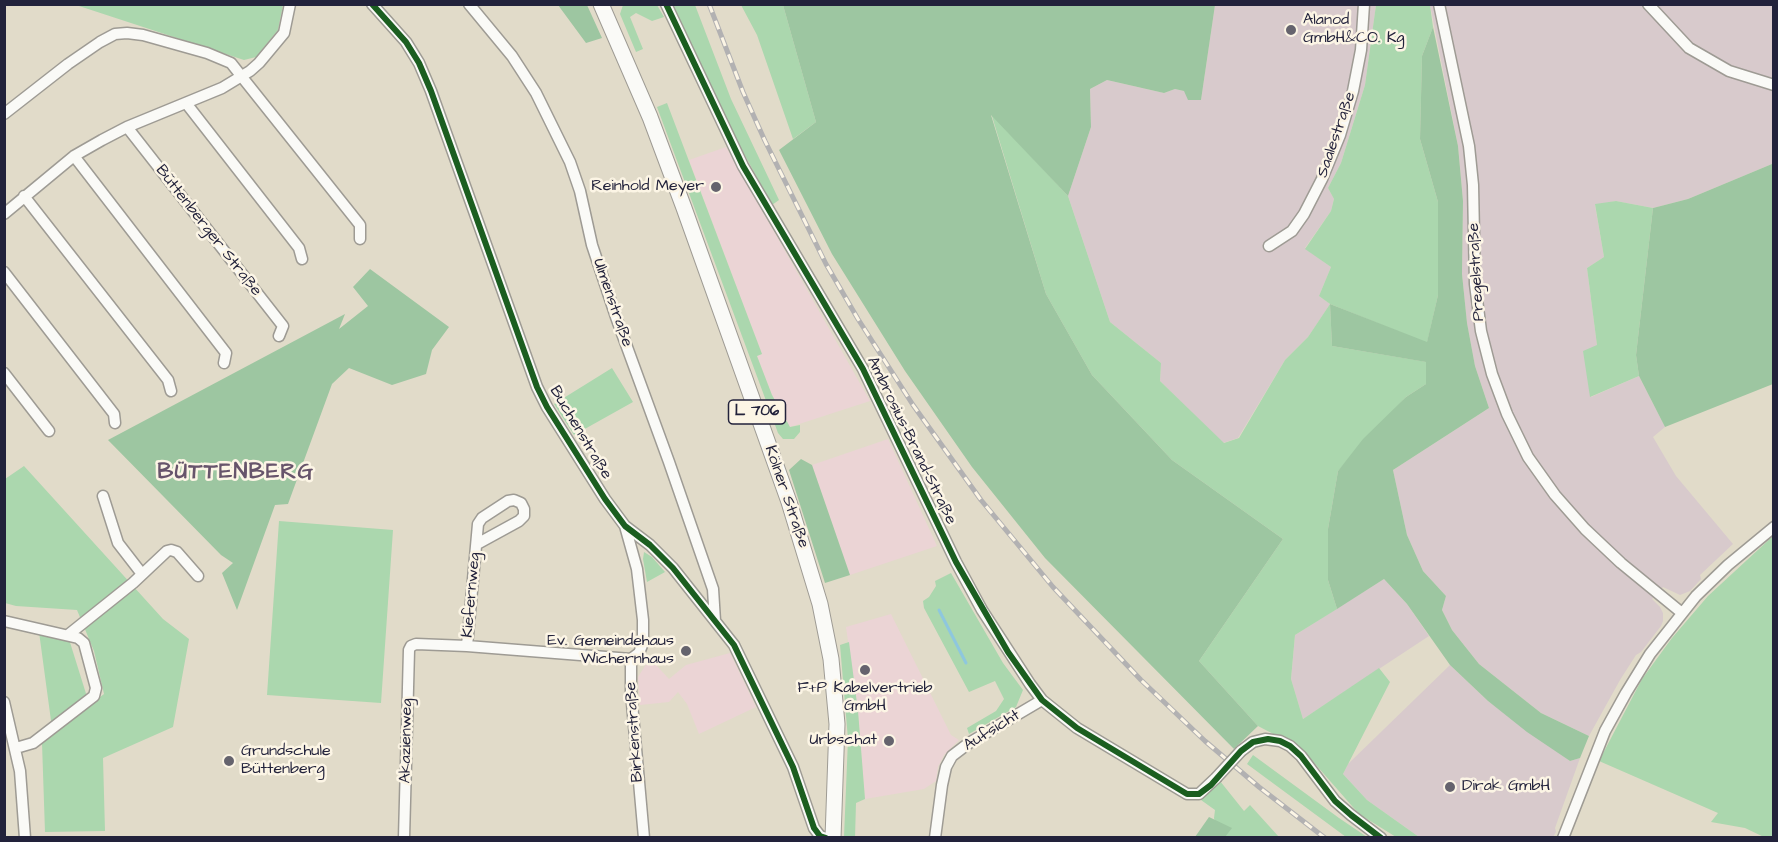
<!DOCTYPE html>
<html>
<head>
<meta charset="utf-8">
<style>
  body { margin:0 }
  #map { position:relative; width:1778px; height:842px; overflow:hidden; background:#e1dbc9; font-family:"Architects Daughter",sans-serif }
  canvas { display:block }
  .frame { position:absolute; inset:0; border:6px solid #22223b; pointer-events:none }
</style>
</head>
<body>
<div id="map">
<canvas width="1778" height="842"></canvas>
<div class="frame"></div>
</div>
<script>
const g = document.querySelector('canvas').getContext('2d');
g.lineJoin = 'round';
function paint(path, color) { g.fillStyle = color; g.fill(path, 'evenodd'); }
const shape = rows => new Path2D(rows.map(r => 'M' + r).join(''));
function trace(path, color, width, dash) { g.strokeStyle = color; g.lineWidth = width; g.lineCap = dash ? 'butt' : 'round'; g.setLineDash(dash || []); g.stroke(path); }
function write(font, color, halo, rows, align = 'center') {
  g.font = font + ' "Architects Daughter",sans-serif'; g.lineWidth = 5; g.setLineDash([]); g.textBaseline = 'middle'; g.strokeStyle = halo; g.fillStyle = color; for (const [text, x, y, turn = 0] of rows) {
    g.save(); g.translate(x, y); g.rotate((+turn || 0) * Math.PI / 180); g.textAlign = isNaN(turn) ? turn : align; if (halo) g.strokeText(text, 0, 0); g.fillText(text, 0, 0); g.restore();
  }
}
paint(shape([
  [726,147,870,401,790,427,772,395,757,356,762,354,689,160],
  [888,439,937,546,850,575,812,465],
  [891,614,951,735,959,740,944,755,938,767,936,781,924,789,865,799,858,711,846,627],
  [730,653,756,707,699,734,687,704,678,692,669,702,640,705,638,677,647,663,656,665,669,679,686,665]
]), '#ebd4d5');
paint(shape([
  [1215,5,1376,5,1365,85,1341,163,1328,188,1334,199,1331,211,1305,248,1331,267,1319,296,1330,304,1308,337,1285,360,1238,438,1223,443,1160,381,1161,363,1110,322,1068,196,1091,127,1090,89,1107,80,1164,93,1175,89,1184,91,1201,100],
  [1430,5,1773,5,1773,165,1772,164,1688,199,1653,208,1616,201,1595,205,1604,257,1587,268,1597,345,1591,397,1639,376,1665,427,1653,437,1676,476,1733,544,1700,575,1701,579,1690,591,1680,595,1663,587,1652,599,1660,607,1663,613,1663,621,1661,626,1641,652,1636,655,1620,680,1589,736,1541,713,1479,664,1452,630,1442,610,1446,596,1423,571,1407,535,1393,470,1489,408,1475,366,1467,323,1462,274,1463,201,1458,146],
  [1384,579,1407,604,1429,636,1303,719,1291,679,1295,635],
  [1450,665,1488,701,1570,761,1580,758,1555,828,1556,832,1553,837,1419,837,1367,800,1343,774,1348,764]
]), '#d8cacc');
paint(shape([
  [66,5,283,5,278,30,256,57,244,60,79,6],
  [623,5,657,5,664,17,652,21,636,13,630,17,643,49,636,52,620,14],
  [672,5,695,5,731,99,779,200,772,205,718,106],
  [741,5,783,5,816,122,793,139,757,35],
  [1376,5,1430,5,1433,27,1422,56,1420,139,1438,202,1438,295,1427,343,1330,304,1332,346,1427,362,1426,384,1406,397,1338,471,1328,529,1328,580,1337,609,1295,635,1291,679,1303,719,1379,668,1390,682,1343,774,1367,800,1419,837,1396,837,1359,814,1302,749,1258,726,1199,661,1283,539,1172,460,1092,375,1046,294,991,113,1068,196,1110,322,1161,363,1160,381,1224,443,1239,438,1285,360,1308,337,1330,304,1319,296,1331,267,1305,249,1331,211,1334,199,1328,188,1341,163,1365,85],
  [667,103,762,354,757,356,772,395,790,427,800,425,800,432,794,439,783,439,778,433,657,107],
  [1616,201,1653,208,1636,355,1639,376,1590,397,1583,351,1597,345,1587,268,1604,257,1595,204],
  [612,368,633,402,574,435,554,404],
  [24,466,163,619,189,639,173,727,103,758,105,831,45,832,42,743,104,694,94,651,77,610,16,606,5,603,5,479],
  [279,521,393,530,381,703,267,695],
  [1773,536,1774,837,1766,838,1745,828,1711,822,1718,813,1599,761,1642,679,1672,638,1708,596],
  [644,552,652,557,665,572,647,582,643,559],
  [951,573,1003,663,1023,690,1016,707,969,734,967,728,996,711,1004,699,995,681,969,692,924,608,923,601,929,597,936,586,935,581],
  [39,632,68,636,88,700,52,728],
  [849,642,858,711,865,799,856,803,855,838,844,837,848,739,840,645],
  [1253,755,1339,818,1367,837,1346,837,1247,764],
  [1220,781,1244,811,1250,805,1279,837,1218,837,1214,818,1215,810,1201,800]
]), '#abd7ae');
paint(shape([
  [558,5,587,5,602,38,586,43],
  [783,5,1215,5,1201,100,1188,100,1184,91,1175,89,1164,93,1107,80,1090,89,1091,127,1068,196,991,115,1046,294,1092,375,1172,460,1283,539,1199,661,1258,726,1234,749,1045,558,972,467,905,371,832,254,779,150,816,122],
  [1433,27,1458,146,1463,201,1462,274,1467,323,1475,366,1489,408,1393,470,1407,535,1423,571,1446,596,1442,610,1452,630,1479,664,1541,713,1589,736,1580,758,1570,761,1527,732,1488,701,1450,665,1407,604,1384,579,1337,609,1328,580,1328,529,1338,471,1363,439,1406,397,1426,384,1426,362,1332,346,1330,304,1427,342,1438,295,1438,202,1420,139,1422,56],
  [1772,164,1773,384,1665,427,1639,376,1636,355,1653,208,1688,199],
  [370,269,449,327,432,350,426,374,392,385,349,368,332,384,288,504,275,505,237,610,222,573,233,563,221,555,108,440,345,314,339,329,368,306,353,287],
  [801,459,812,465,850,575,825,583,789,470],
  [1209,817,1232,828,1225,837,1195,837]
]), '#9dc6a1');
trace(shape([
  [939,610,966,663]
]), '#8ec7de', 3);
const street = shape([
  [372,4,406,42,419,63,431,91,537,387,547,407,605,499,625,526,650,545,673,568,734,645,793,767,814,828,820,836,826,838],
  [469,4,512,56,536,93,570,162,580,191,592,245,616,317,669,462,713,589,715,621],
  [666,4,743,166,863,369,956,562,982,610,1030,684,1042,700,1077,728,1187,794,1199,794,1216,778],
  [1439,4,1469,146,1473,185,1475,284,1481,331,1492,374,1507,414,1528,457,1555,495,1585,529,1621,563,1682,613],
  [1648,4,1689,48,1729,71,1774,85],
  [186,103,299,248,302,259],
  [4,114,68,64,100,42,115,34,127,33,143,35,207,53,231,63,242,77,360,225,360,239],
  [127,127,283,326,279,336],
  [74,156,226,353,224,363],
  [24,196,168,380,171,391],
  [4,214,74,156,102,140,127,127,222,88,250,71,259,63,284,33,290,4],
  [1269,246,1292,231,1304,214,1322,179,1340,135,1353,91,1361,50,1364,4],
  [4,272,114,414,115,423],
  [4,373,49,431],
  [103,496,118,543,142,574],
  [625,526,637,569,643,620,643,643,639,653,631,659,631,692,644,838],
  [4,621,78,638,84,643,96,688,94,696,33,743,16,748],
  [68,635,133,583,167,551,171,550,177,552,198,576],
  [467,646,478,524,482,518,508,501,514,500,521,503,524,509,524,516,519,521,477,544],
  [4,702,20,771,25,838],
  [1241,751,1253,742,1265,739,1280,741,1290,746,1301,756,1335,801,1351,815,1381,838],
  [404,838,409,650,411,646,416,644,467,646,631,659],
  [935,838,942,785,946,767,952,756,969,743,1042,700],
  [1563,838,1605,731,1626,693,1650,654,1696,596,1728,565,1774,527]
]);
const primary = shape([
  [601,4,650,117,684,208,789,502,820,604,831,659,837,724,833,838]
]);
trace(street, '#9e9b94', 13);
trace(primary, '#9e9b94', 17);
trace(street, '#fafaf7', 10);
trace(primary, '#fafaf7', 15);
const rail = shape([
  [709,4,743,92,765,141,826,264,858,319,913,405,981,500,1053,587,1141,680,1205,741,1259,787,1325,838]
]);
trace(rail, '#b2b1b2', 5);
trace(rail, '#fcf5e5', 3, [9]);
const streetBridge = shape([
  [1216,778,1241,751]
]);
trace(streetBridge, '#9e9b94', 13, []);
trace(streetBridge, '#fafaf7', 10);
trace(shape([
  [372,4,406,42,419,63,431,91,537,387,547,407,605,499,625,526,650,545,673,568,734,645,793,767,814,828,820,836,826,838],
  [666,4,743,166,863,369,956,562,1008,652,1042,700,1077,728,1187,794,1199,794,1211,785,1241,751,1253,742,1268,739,1280,741,1290,746,1301,756,1335,801,1351,815,1381,838]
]), '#1b5e20', 6);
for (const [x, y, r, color] of [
  [1291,30,6,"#65636d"],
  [716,187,6,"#65636d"],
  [686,651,6,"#65636d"],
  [865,670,6,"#65636d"],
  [889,741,6,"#65636d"],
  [229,761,6,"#65636d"],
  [1450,787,6,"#65636d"]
]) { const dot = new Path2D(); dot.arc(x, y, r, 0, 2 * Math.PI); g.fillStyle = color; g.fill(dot); trace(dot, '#fcf5e5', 2); }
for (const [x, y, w] of [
  [757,412,57]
]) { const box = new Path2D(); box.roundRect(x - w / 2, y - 12, w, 24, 4.5); g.fillStyle = '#fcf5e5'; g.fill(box); trace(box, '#22223b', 1.5); }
write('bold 15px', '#22223b', null, [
  ["L 706",757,412]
]);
write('16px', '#22223b', '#fcf5e5', [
  ["Alanod",1303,21],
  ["GmbH&CO. Kg",1303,39],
  ["Reinhold Meyer",704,187,"right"],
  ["Ev. Gemeindehaus",674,642,"right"],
  ["Wichernhaus",674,660,"right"],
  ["F+P Kabelvertrieb",865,689,"center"],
  ["GmbH",865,707,"center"],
  ["Urbschat",877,741,"right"],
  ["Grundschule",241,752],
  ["Büttenberg",241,770],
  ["Dirak GmbH",1462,787]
], 'left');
write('16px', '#22223b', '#fcf5e5', [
  ["Saalestraße",1337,135,-71],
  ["Büttenberger Straße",208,231,52],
  ["Pregelstraße",1477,272,-93],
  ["Ulmenstraße",612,303,71],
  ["Buchenstraße",580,433,59],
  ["Ambrosius-Brand-Straße",911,441,64],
  ["Kölner Straße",786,497,71],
  ["Kiefernweg",472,595,-85],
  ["Aufsicht",992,731,-32],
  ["Birkenstraße",635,732,-94],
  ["Akazienweg",407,741,-89]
]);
g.letterSpacing = '1.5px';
write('bold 22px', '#67546b', '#fcf5e5', [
  ["BÜTTENBERG",236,473]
]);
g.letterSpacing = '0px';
</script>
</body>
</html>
